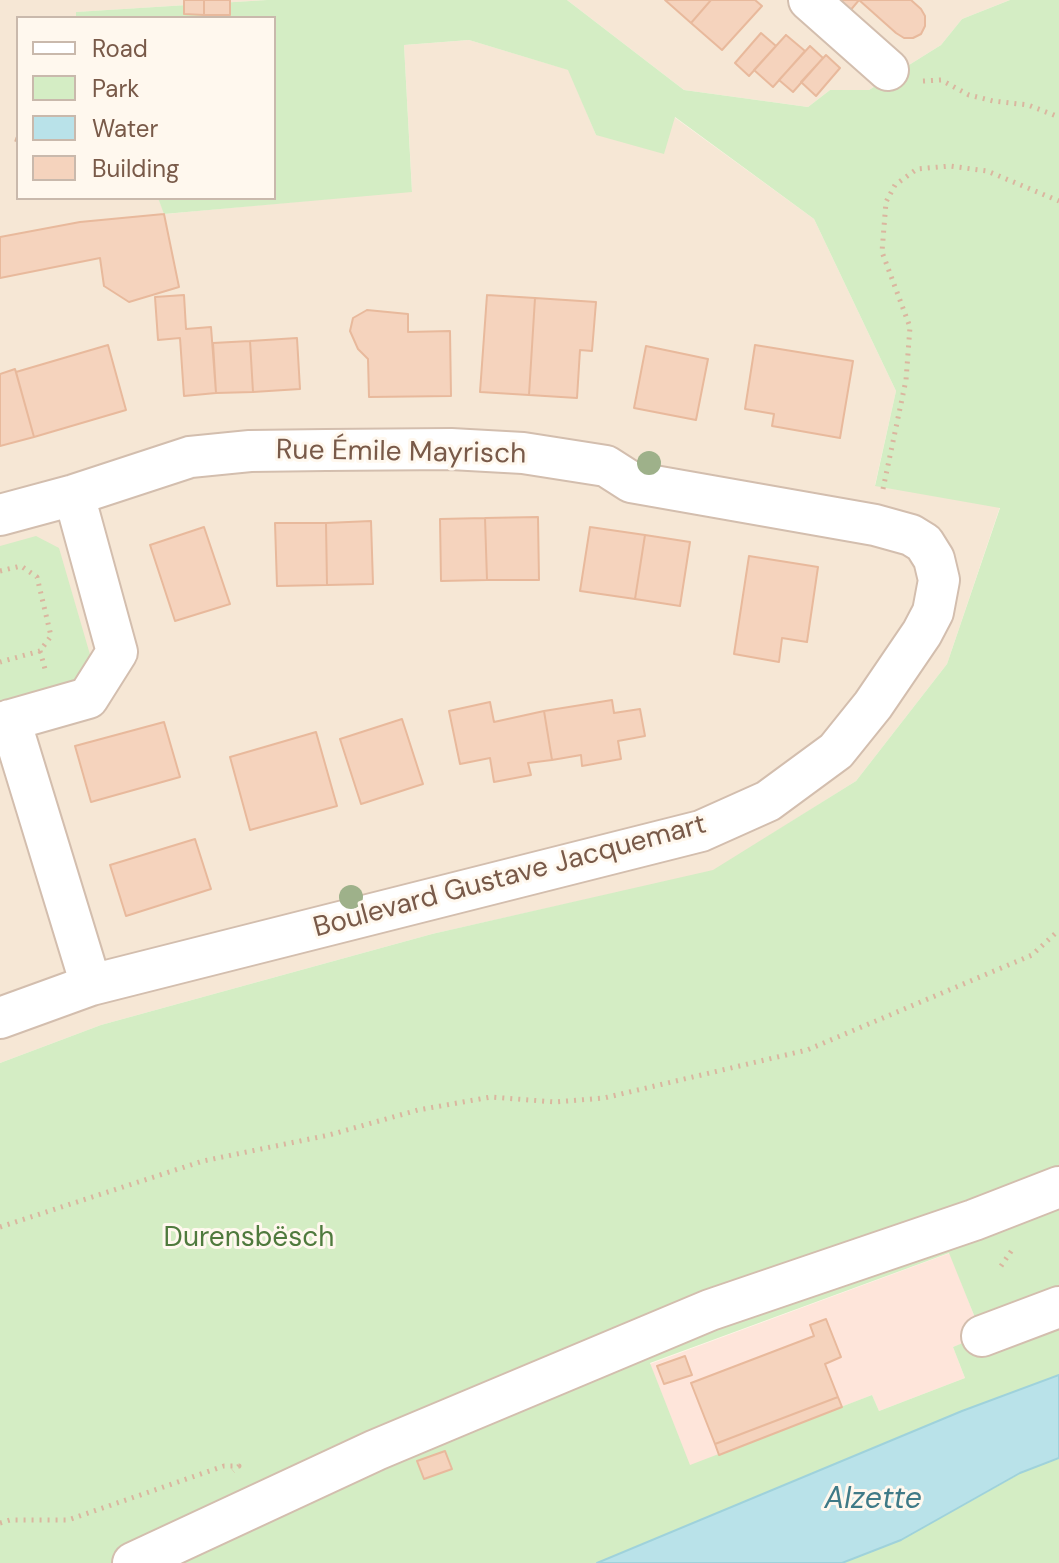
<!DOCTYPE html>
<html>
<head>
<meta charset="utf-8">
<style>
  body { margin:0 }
  #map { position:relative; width:1059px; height:1563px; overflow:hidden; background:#fef5e7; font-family:"DM Sans",sans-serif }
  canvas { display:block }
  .legend { position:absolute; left:16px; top:16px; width:260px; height:184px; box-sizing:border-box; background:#fff8ee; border:2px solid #c9b9ac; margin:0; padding:10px 14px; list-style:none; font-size:24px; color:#795a49 }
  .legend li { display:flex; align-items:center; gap:16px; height:40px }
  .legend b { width:40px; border:2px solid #c9b9ac }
</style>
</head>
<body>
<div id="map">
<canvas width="1059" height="1563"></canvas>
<ul class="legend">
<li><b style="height:10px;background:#fff"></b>Road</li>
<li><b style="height:22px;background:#d4edc4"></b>Park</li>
<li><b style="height:22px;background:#b9e2e9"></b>Water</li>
<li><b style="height:22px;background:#f5d3bd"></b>Building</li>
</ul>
</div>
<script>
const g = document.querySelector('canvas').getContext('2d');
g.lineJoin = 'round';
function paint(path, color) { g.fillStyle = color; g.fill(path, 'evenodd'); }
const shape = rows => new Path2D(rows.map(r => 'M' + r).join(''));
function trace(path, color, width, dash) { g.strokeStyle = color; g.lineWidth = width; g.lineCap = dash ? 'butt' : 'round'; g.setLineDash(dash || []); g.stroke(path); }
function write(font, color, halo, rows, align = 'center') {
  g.font = font + ' "DM Sans",sans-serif'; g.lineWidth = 6; g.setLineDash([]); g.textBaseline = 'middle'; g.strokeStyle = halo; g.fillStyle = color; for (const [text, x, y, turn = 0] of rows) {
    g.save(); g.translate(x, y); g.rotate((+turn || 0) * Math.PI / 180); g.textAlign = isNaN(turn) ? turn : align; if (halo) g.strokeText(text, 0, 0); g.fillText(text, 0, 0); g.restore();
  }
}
paint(shape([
  [0,0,267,0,77,12,76,18,18,18,18,198,158,198,165,214,412,191,404,45,469,40,569,70,596,135,674,117,814,219,896,391,875,485,1000,507,947,664,856,781,713,871,432,934,101,1025,0,1063],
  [567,0,1010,0,962,19,941,45,869,90,830,90,808,107,684,90]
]), '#f6e7d5');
paint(shape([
  [950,1253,982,1336,953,1347,965,1378,879,1411,872,1395,511,1537,653,1374,650,1364]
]), '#fee5da');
paint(shape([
  [267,0,567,0,684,90,808,107,830,90,869,90,941,45,962,19,1010,0,1059,0,1059,1375,962,1411,597,1563,0,1563,0,1063,101,1025,432,934,713,870,856,781,947,664,1000,508,875,486,896,391,814,219,675,117,664,154,596,135,568,70,469,40,404,45,412,192,164,214,158,198,274,198,274,18,76,18,76,12],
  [949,1253,982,1335,953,1347,965,1378,879,1411,872,1395,690,1465,650,1363],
  [36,536,59,548,91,658,79,682,0,703,0,546],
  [1059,1458,1059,1563,843,1563,901,1540,1021,1473]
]), '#d4edc4');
const water = shape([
  [1059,1375,1059,1458,1020,1473,901,1540,842,1563,597,1563,962,1411,1059,1375]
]);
paint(water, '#b9e2e9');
trace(water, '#9fd2db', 2);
const building = shape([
  [184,0,204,0,204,15,184,14,184,0],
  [204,0,230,0,230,15,204,15,204,0],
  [665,0,711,0,691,23,665,0],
  [711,0,755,0,762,6,722,50,691,23,711,0],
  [835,0,911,0,921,9,925,16,925,26,921,34,913,38,904,38,896,33,859,0,849,12,835,0],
  [761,33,776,46,749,76,735,63,761,33],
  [786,35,805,51,773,87,754,70,786,35],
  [810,46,823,58,793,92,779,80,810,46],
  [826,55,840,68,816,96,801,82,826,55],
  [164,214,179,287,129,302,104,286,100,258,0,278,0,237,80,222,164,214],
  [184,295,186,329,211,327,216,393,184,396,180,338,158,340,155,297,184,295],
  [487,295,535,298,529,395,480,392,487,295],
  [535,298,596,302,592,351,580,350,577,398,529,395,535,298],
  [367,310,408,314,408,332,450,331,451,396,369,397,368,359,358,349,350,331,353,318,367,310],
  [297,338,300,389,253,392,250,341,297,338],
  [250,341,253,392,216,393,213,343,250,341],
  [108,345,126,410,34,437,16,372,108,345],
  [755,345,853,361,840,438,772,426,774,414,745,409,755,345],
  [646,346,708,359,696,420,634,408,646,346],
  [15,369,34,437,0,446,0,374,15,369],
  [538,517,539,580,487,580,485,518,538,517],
  [485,518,487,580,441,581,440,519,485,518],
  [371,521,373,584,327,585,326,523,371,521],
  [275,523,326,523,327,585,277,586,275,523],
  [204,527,230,604,175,621,150,545,204,527],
  [590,527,645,535,635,599,580,591,590,527],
  [645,535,690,542,680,606,635,599,645,535],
  [749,556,818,567,807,642,782,638,779,662,734,654,749,556],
  [612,700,614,713,640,709,645,736,618,741,621,759,582,766,581,755,552,760,544,711,612,700],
  [490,702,494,722,544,711,552,760,528,763,531,775,494,782,490,758,460,764,449,711,490,702],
  [402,719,423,784,361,804,340,739,402,719],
  [164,722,180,777,91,802,75,746,164,722],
  [316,732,337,806,250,830,230,757,316,732],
  [195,839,211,889,126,916,110,865,195,839],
  [826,1319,841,1357,825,1364,838,1397,715,1444,691,1383,814,1336,810,1325,826,1319],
  [685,1356,692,1375,664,1384,657,1366,685,1356],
  [838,1397,842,1407,719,1455,715,1444,838,1397],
  [445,1451,452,1469,424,1479,417,1461,445,1451]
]);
paint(building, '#f5d3bd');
trace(building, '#e8b99c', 2);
const minor = shape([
  [809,0,888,70],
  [0,515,74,495,190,457,250,451,326,450,451,449,523,453,606,466,631,482,875,525,911,535,924,543,934,559,939,580,933,612,922,633,873,705,836,751,768,801,701,831,91,985,0,1018],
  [10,720,91,985],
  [0,723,88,698,117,652,74,495],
  [982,1336,1059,1307],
  [133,1563,376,1450,710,1310,974,1220,1059,1187]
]);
trace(minor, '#d3beae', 44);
trace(shape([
  [923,81,941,80,969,95,993,101,1028,105,1059,117],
  [15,139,18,140],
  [883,489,906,380,910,327,882,252,886,202,895,185,917,169,950,166,987,171,1059,201],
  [0,571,21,566,37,577,51,636,40,651,0,662],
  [40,651,45,669],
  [0,1227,203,1161,329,1135,418,1110,491,1097,555,1102,604,1098,807,1050,1032,955,1059,930],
  [1001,1266,1014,1247],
  [0,1523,10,1520,68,1520,224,1466,239,1466,233,1471]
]), '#dab69f', 5, [2, 6]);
trace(minor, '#fff', 40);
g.fillStyle = '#9eb18a';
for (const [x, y] of [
  [649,463],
  [351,897]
]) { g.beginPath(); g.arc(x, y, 12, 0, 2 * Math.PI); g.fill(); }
write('28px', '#795a49', '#fff8ee', [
  ["Rue Émile Mayrisch",401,453,1],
  ["Boulevard Gustave Jacquemart",510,877,-15]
]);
write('28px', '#4f7a3d', '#fff8ee', [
  ["Durensbësch",249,1239]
]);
write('italic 30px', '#3f7a87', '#fff8ee', [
  ["Alzette",873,1500]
]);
</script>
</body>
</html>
